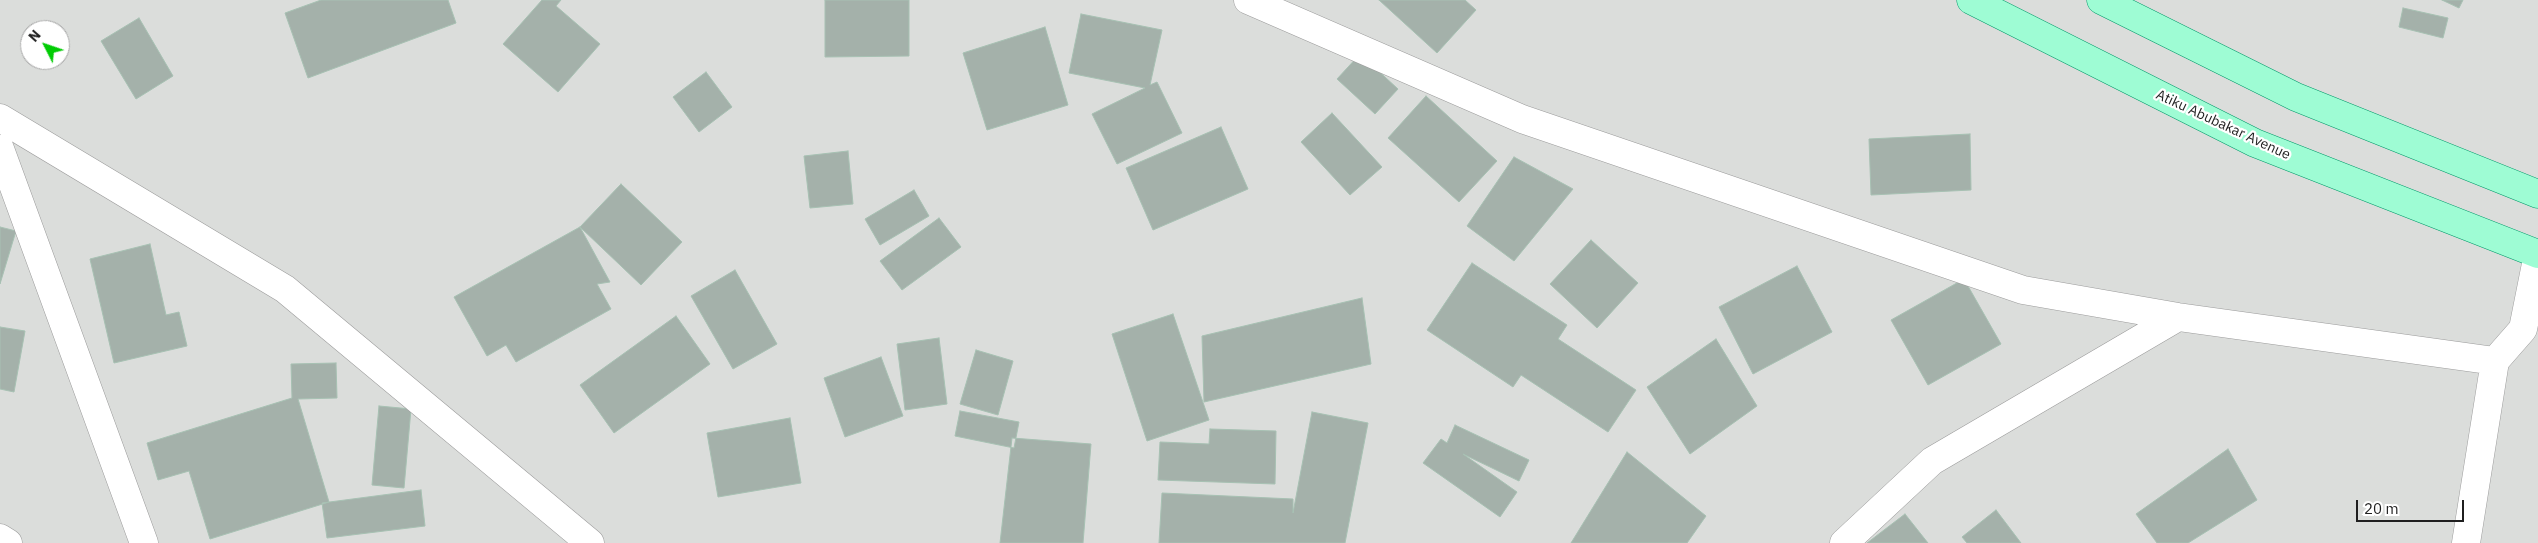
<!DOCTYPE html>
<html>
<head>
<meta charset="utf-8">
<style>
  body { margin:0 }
  #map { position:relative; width:2538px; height:543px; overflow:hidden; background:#e5efec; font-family:"IBM Plex Sans",sans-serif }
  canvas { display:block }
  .north { position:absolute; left:20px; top:20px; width:50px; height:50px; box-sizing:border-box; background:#fff; border:1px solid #a5a5a5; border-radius:50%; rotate:311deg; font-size:14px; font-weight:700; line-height:20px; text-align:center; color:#1f1f1f }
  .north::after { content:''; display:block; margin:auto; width:18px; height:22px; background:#01cc04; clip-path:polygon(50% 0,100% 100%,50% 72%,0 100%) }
  .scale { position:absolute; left:2356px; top:500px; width:108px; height:22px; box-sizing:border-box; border:2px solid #1f1f1f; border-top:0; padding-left:6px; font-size:15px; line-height:18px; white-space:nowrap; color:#1f1f1f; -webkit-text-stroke:4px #fff; paint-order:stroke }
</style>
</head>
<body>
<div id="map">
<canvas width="2538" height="543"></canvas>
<div class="north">N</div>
<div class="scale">20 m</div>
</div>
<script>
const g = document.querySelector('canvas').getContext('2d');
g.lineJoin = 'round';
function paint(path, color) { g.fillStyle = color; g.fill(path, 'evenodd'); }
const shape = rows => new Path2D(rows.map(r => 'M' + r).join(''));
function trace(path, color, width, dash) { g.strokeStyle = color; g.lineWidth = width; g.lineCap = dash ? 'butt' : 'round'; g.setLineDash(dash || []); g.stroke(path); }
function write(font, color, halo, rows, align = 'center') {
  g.font = font + ' "IBM Plex Sans",sans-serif'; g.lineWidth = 4.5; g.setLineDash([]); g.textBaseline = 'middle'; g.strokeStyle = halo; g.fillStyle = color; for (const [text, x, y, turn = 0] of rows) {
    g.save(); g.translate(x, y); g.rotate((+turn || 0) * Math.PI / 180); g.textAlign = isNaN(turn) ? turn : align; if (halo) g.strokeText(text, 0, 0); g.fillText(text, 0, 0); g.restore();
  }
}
paint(shape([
  [0,0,2538,0,2538,543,0,543],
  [30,30,60,30,60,60,30,60]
]), '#dbdddb');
const building = shape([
  [321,0,448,0,456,23,308,78,285,13,321,0],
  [542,0,561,0,556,6,600,44,558,92,503,44,542,0],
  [825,0,909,0,909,56,825,57,825,0],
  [1379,0,1465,0,1476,10,1437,53,1379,0],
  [2442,0,2463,0,2459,8,2442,0],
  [2403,8,2448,18,2443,38,2399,27,2403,8],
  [1081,14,1162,30,1150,85,1157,82,1182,133,1117,164,1092,114,1145,88,1069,73,1081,14],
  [139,18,173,76,136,99,101,41,139,18],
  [1045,27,1068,105,987,130,963,53,1045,27],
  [1360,54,1398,89,1375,114,1337,79,1360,54],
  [706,72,732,107,699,132,673,97,706,72],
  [1426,96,1497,161,1459,202,1388,138,1426,96],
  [1332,113,1382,167,1350,195,1301,142,1332,113],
  [1221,127,1248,189,1153,230,1126,168,1221,127],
  [1970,134,1971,190,1871,195,1869,139,1970,134],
  [848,151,853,204,810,208,804,156,848,151],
  [1514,157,1573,189,1514,261,1467,226,1514,157],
  [621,184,682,242,641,285,580,227,621,184],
  [914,190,929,216,880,245,865,219,914,190],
  [939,218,961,247,902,290,880,261,939,218],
  [0,227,16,231,0,284,0,227],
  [580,227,610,282,597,284,611,309,516,362,506,345,487,356,454,297,580,227],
  [1591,240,1638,283,1597,328,1550,284,1591,240],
  [150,244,166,315,179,312,187,346,114,363,90,259,150,244],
  [1472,263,1567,325,1558,339,1636,390,1608,432,1521,375,1513,387,1427,330,1472,263],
  [1797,266,1832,332,1753,374,1719,307,1797,266],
  [735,270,777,344,733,369,691,296,735,270],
  [1964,279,2001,344,1928,385,1891,320,1964,279],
  [1362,298,1371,364,1204,402,1202,336,1362,298],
  [1173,314,1209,420,1147,441,1112,334,1173,314],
  [676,316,710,364,614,433,580,385,676,316],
  [0,327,25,331,14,392,0,389,0,327],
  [939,338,947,404,905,410,897,344,939,338],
  [1716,339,1757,406,1690,454,1647,387,1716,339],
  [976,350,1013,361,998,415,960,404,976,350],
  [881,357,903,416,845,437,824,378,881,357],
  [336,363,337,398,298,399,329,502,210,539,189,471,158,480,147,443,292,398,291,364,336,363],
  [379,406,411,409,404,488,372,485,379,406],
  [960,411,1019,422,1014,448,955,436,960,411],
  [1312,412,1368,423,1345,543,1159,543,1162,493,1293,499,1293,513,1312,412],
  [790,418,801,483,718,497,707,433,790,418],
  [1455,425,1529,460,1519,481,1463,454,1517,492,1500,517,1423,463,1441,439,1447,443,1455,425],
  [1210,429,1276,431,1275,484,1158,480,1160,442,1209,444,1210,429],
  [1012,438,1091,444,1083,543,1000,543,1012,438],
  [2228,449,2257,500,2188,543,2157,543,2136,514,2228,449],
  [1627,452,1706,516,1687,543,1571,543,1627,452],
  [421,490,425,526,327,538,322,503,421,490],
  [1996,510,2021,543,1967,543,1962,537,1996,510],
  [1905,514,1928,543,1867,543,1905,514]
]);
paint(building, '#a4b1aa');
trace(building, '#a7c1b3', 1);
const minor = shape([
  [1248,0,1522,119,2023,290,2178,317,2495,361,2523,329,2538,254],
  [0,118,285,289,590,543],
  [0,149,144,543],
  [0,538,8,543],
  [1844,543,1932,461,2178,317],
  [2466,543,2495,361]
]);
const primary = shape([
  [1971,0,2255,143,2538,254],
  [2101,0,2296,97,2538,194]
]);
trace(minor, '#9c9c9c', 29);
trace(primary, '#009969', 29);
trace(minor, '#fff', 28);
trace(primary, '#9efcd4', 28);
write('14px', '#1f1f1f', '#fff', [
  ["Atiku Abubakar Avenue",2223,125,25]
]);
</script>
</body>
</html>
